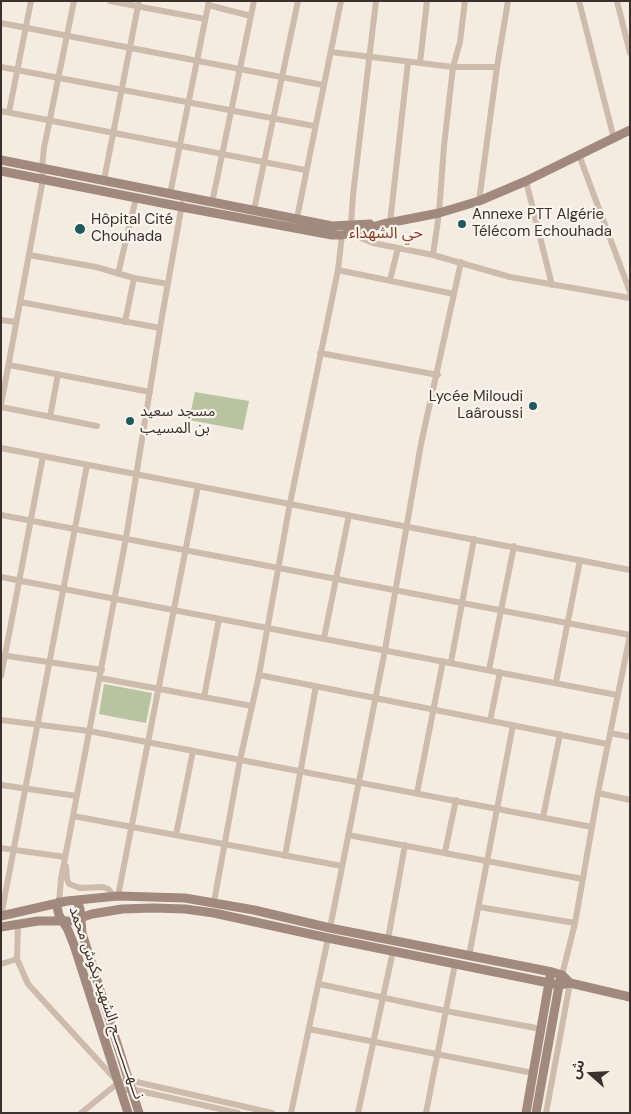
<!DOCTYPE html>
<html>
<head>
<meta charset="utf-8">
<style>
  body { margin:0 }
  #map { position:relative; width:631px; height:1114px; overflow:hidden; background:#f4ebe1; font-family:"DM Sans","Noto Sans Arabic",sans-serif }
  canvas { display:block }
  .frame { position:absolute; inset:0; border:2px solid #3b302b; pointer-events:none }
  .north { position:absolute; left:566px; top:1049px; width:50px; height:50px; -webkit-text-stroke:4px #fbf5ee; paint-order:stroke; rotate:289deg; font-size:14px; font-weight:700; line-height:20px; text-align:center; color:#3b302b }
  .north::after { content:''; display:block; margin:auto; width:18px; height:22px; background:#3b302b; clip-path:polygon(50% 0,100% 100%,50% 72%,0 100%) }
</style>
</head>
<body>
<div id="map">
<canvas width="631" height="1114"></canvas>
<div class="frame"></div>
<div class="north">ش</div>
</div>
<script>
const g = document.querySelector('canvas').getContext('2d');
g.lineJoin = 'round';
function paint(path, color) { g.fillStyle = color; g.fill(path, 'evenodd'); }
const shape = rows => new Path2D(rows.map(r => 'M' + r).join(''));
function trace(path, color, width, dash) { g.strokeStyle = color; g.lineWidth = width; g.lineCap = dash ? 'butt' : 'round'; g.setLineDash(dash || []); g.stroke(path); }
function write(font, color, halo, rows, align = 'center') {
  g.font = font + ' "DM Sans","Noto Sans Arabic",sans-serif'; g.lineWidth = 4.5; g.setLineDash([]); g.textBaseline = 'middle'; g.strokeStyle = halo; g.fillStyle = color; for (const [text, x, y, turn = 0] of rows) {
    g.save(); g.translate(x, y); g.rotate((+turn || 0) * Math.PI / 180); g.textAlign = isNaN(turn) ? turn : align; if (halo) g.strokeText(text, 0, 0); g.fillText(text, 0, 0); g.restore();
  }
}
paint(shape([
  [195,392,249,401,243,430,189,420],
  [104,684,152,693,146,723,99,714]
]), '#b8c4a0');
trace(shape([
  [110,1,205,19],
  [579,1,614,139],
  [617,1,630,53],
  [208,5,251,16],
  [1,23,323,85],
  [331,52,453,67,497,67],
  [420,63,427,1],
  [1,67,314,126],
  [1,111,305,170],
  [9,112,31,1],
  [579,155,630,292],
  [104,180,139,1],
  [526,181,552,285],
  [170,194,209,1],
  [479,201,497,67,508,1],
  [212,203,254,1],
  [254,210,298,1],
  [297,218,341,1],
  [390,223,408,62],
  [351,225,353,195,376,1],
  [349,233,373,243,433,255,510,277,630,298],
  [29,255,96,267,134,278,168,284],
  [433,255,439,213,444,146,453,67,460,42,465,1],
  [338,270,454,294],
  [118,274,136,198],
  [390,280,398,248],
  [20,302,160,328],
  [1,320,16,322],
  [125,322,134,278],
  [320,353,438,375],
  [9,365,150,392],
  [1,405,43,179,42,167,44,148,74,1],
  [1,407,97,426],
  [50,417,58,374],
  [1,448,630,570],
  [1,515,630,635],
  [1,577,617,695],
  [324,638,349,515],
  [1,655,102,670],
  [451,662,474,539],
  [489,670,514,546],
  [259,675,607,744],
  [1,676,43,456],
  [100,678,252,706],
  [556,682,580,560],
  [204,697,219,619],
  [1,720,89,731,592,827],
  [490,721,500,672],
  [610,733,630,737],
  [1,785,77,796],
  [417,793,443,661],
  [598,793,630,800],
  [73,816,342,866],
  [543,817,560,734],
  [176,835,193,751],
  [348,835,583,879],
  [1,848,65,857],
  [445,852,456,800],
  [285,856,316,686],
  [66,866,67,879,69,884,80,888,103,887,108,889,115,897],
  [118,896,198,486],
  [59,902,61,879,126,538,160,328,182,204],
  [214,902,240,760,259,675,290,503,338,270,342,235],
  [479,907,575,923],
  [1,916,87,465],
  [18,923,17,959,28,984,116,1080],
  [330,928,385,650,421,444,461,262],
  [388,939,405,845],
  [469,956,513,725],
  [1,964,17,959],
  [562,975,575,923,598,793,630,635],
  [319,984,446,1011,541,1029],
  [309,1029,533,1073],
  [121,1091,131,1089,238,1113],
  [81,1113,118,1083,128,1080,272,1113],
  [291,1113,328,938],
  [358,1113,393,951],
  [426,1113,455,964],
  [546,1113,570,983]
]), '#cdbbac', 6);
trace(shape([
  [1,160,332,226,370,224],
  [1,171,182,207,332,235,342,235,383,224,439,213,479,201,526,181,630,130],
  [77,900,80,909,82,933,139,1113],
  [59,902,57,907,59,915,68,930,74,945,128,1113],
  [1,916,67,901,118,896,185,898,254,910,330,928,552,972,562,975,570,983],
  [1,927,38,921,71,921,92,914,122,909,153,908,185,909,214,913,328,938,559,985,570,983,630,997],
  [526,1113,550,977],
  [536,1113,560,980]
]), '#a18a7d', 9);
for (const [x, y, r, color] of [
  [462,224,5,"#1f5a5e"],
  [80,229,6,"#1f5a5e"],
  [533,406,5,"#1f5a5e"],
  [130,421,5,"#1f5a5e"]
]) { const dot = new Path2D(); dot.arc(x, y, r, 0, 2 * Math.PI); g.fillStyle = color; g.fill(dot); trace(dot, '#fbf5ee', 2); }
write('15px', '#3b302b', '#fbf5ee', [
  ["Annexe PTT Algérie",472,215],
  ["Télécom Echouhada",472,232],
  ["Hôpital Cité",91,220],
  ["Chouhada",91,237],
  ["Lycée Miloudi",523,397,"right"],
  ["Laâroussi",523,414,"right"],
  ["مسجد سعيد",140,412],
  ["بن المسيب",140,429]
], 'left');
write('15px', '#3b302b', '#fbf5ee', [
  ["نـــهـــــــــــج الشهيد بكوش محمد",106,1003,71]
]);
write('16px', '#8c3b22', '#fbf5ee', [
  ["حي الشهداء",386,234]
]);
</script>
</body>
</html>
